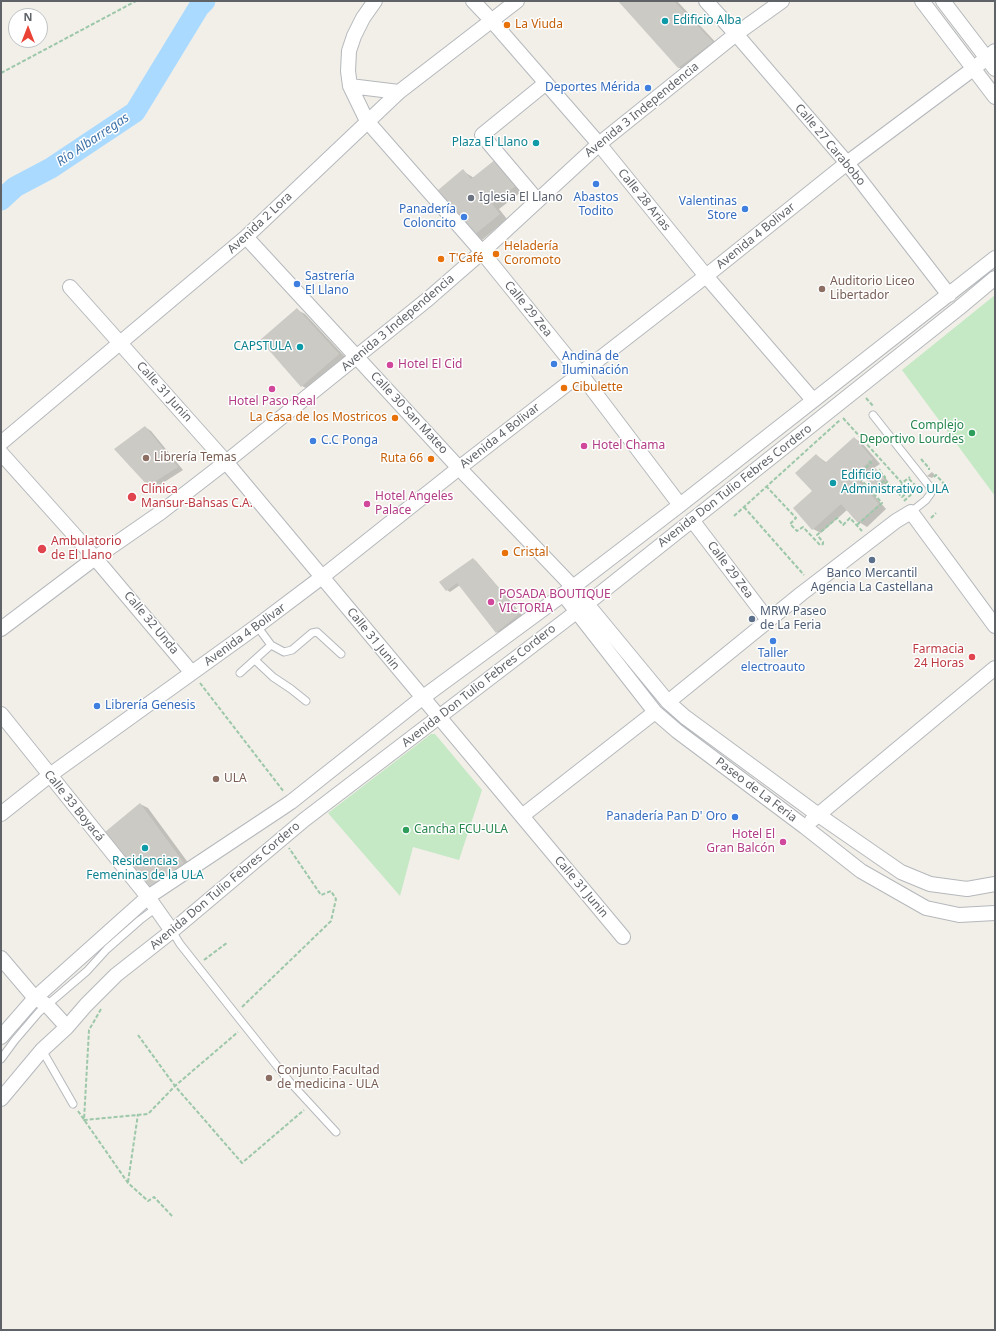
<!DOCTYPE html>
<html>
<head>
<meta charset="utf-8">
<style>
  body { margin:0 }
  #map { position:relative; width:996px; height:1331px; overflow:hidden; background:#f1efe8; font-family:"Noto Sans",sans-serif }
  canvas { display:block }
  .frame { position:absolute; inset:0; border:2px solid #5f6368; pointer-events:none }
  .north { position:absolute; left:8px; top:8px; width:40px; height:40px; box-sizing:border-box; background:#fff; border:1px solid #bfc1c3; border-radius:50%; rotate:0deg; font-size:11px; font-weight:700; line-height:16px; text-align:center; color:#5f6368 }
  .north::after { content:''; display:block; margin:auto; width:14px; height:18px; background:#ea4335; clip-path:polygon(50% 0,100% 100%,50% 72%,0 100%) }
</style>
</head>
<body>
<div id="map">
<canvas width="996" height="1331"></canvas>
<div class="frame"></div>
<div class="north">N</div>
</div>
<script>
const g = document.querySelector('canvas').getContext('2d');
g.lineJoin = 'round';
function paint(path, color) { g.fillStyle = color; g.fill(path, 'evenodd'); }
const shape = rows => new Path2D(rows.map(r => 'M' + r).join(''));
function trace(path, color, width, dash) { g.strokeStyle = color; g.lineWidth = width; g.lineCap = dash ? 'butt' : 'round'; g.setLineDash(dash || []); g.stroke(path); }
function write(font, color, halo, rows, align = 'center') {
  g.font = font + ' "Noto Sans",sans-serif'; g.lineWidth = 3; g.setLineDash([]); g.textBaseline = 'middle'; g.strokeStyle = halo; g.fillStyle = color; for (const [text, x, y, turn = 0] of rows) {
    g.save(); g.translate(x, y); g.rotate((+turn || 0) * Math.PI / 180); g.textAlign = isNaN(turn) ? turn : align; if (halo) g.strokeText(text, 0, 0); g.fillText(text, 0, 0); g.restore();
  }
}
paint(shape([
  [995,295,995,496,902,370],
  [431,734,435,734,482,790,459,860,413,847,400,896,328,813]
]), '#c5e8c5');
paint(shape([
  [620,1,677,1,720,47,686,72,678,67],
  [496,160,524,190,499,209,507,219,482,240,474,235,463,171,474,178],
  [297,310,305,314,347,359,310,390,302,386],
  [145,427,151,431,183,470,155,488,149,485],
  [854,438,862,443,880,464,874,468,879,471,888,481,878,489,874,487,865,477,861,480,886,509,867,527,859,522,847,510,821,533,813,529,814,492,816,455,827,463],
  [932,472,935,475,932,478,927,476],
  [473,559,476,561,523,616,500,634,497,632,460,585,450,592,447,590],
  [140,804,148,808,192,868,156,895]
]), '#0003');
trace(shape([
  [1,200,15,187,51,168,135,112,199,7,205,1]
]), '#aadaff', 21);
paint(shape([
  [618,1,674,1,713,42,678,68],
  [496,159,517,185,492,204,500,214,473,236,437,191,463,169,471,179],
  [297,308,339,354,301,387,260,340],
  [145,426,178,467,148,486,114,449],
  [854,437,873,459,853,475,879,504,858,523,841,504,812,530,793,508,812,491,795,473,816,454,825,463],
  [875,468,885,478,874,488,864,477],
  [473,558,520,613,496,633,457,583,446,591,439,582],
  [140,803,184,863,147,892,105,832]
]), '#cccac5');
const lane = shape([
  [873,415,930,487,931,493,926,500,911,512],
  [257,626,271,645,284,652,292,650,312,633,317,632,341,654],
  [255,660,273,677,291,689,306,701],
  [240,673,271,645],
  [172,931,180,944,245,1026,289,1081,336,1132],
  [42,1050,73,1104],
  [1,1059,15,1040,39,1012,87,971,107,949,140,920,156,908]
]);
const street = shape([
  [375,1,363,18,354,36,349,51,348,71,350,86,367,121,482,252,580,373,680,505],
  [473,1,492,21,599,144,706,276,813,400],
  [706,1,736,34,847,163,949,295],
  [922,1,995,97],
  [943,1,995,69],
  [350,86,399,92],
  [537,200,482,135,546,83],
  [246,237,459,468,573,587,668,702,685,717,817,814,901,872,930,884,967,889,995,884],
  [70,287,226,462,623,937],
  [1,443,246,237,399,92,517,1],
  [1,453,95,558,192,673],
  [692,520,768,620],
  [563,594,655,712,677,731,805,827,861,871,926,908,959,915,995,913],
  [1,629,95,558,160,513,226,462,428,299,482,252,599,144,736,34,782,1],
  [668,702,801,594,896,521,911,512,995,626],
  [1,714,148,897,172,931],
  [1,814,50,775,257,626,322,577,459,468,706,276,847,163,973,69,995,51],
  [522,816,655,712],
  [812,820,995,668],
  [1,958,35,998,47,1005,67,1027],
  [1,1037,35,998,148,897,291,802,422,698,573,587,680,505,995,258],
  [1,1099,42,1050,67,1027,86,1005,116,975,172,931,304,820,588,603,959,308,995,278]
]);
trace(lane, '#b5b8bc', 9);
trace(street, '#b5b8bc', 16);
trace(shape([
  [1,73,136,1],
  [866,398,874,407],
  [843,418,902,483,910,477],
  [921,459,929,468,929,470],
  [869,461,871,463,858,475,858,476,871,491,885,480,885,477,879,471,880,469],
  [934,477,936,475,947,487,940,493],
  [909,479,915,485],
  [766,486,796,518,790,524,797,531,803,527,820,545,823,544,823,542,817,535,837,518,843,525,850,518,862,531],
  [896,490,903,484],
  [904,501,919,487],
  [744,507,804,575],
  [734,516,840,420],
  [931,518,936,513],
  [857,525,882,503,874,494,887,482,902,497,916,485],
  [200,683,284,792],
  [204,960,228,942],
  [242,1007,331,921,336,899,331,891,321,895,289,848],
  [101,1009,89,1030,84,1120,148,1114,175,1086,238,1032],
  [138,1035,175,1086,242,1163,304,1110],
  [78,1111,128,1183,148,1201,154,1197,173,1217],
  [128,1182,138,1114]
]), '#9cc7a9', 2, [4, 2]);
trace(lane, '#fff', 7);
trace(street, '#fff', 14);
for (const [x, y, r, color] of [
  [665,21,4,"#0f9aa8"],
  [507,25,4,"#e8710a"],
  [648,88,4,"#3f7fe0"],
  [536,143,4,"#0f9aa8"],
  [596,184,4,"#3f7fe0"],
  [471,198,4,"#6b7280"],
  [745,209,4,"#3f7fe0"],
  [464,217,4,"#3f7fe0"],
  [496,254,4,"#e8710a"],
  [441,259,4,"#e8710a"],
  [297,284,4,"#3f7fe0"],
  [822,289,4,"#8d6e63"],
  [300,347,4,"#0f9aa8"],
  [554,364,4,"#3f7fe0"],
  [390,365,4,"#d1479c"],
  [564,388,4,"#e8710a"],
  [272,389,4,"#d1479c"],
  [395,418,4,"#e8710a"],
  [972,433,4,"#2e9e5b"],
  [313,441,4,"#3f7fe0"],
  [584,446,4,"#d1479c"],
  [146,458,4,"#8d6e63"],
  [431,459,4,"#e8710a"],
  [833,483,4,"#0f9aa8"],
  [132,497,5,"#e0444e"],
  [367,504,4,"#d1479c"],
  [42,549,5,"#e0444e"],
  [505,553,4,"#e8710a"],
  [872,560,4,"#5c6f8a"],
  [491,602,4,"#d1479c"],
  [752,619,4,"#5c6f8a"],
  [773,641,4,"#3f7fe0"],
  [972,657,4,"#e0444e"],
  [97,706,4,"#3f7fe0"],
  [216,779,4,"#8d6e63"],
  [735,817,4,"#3f7fe0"],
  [406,830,4,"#2e9e5b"],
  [783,842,4,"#d1479c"],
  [145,848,4,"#0f9aa8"],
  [269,1078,4,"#8d6e63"]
]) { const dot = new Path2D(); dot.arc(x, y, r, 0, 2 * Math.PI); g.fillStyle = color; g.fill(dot); trace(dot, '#fff', 1.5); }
write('12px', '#0d838f', '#fff', [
  ["Edificio Alba",673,21],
  ["Plaza El Llano",528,143,"right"],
  ["CAPSTULA",292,347,"right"],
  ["Edificio",841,476],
  ["Administrativo ULA",841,490],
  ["Residencias",145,862,"center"],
  ["Femeninas de la ULA",145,876,"center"]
], 'left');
write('12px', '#c56008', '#fff', [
  ["La Viuda",515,25],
  ["Heladería",504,247],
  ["Coromoto",504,261],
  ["T'Café",449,259],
  ["Cibulette",572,388],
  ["La Casa de los Mostricos",387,418,"right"],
  ["Ruta 66",423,459,"right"],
  ["Cristal",513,553]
], 'left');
write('12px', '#366cbe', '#fff', [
  ["Deportes Mérida",640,88],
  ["Abastos",596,198,"center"],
  ["Todito",596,212,"center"],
  ["Valentinas",737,202],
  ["Store",737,216],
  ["Panadería",456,210],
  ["Coloncito",456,224],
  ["Sastrería",305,277,"left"],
  ["El Llano",305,291,"left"],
  ["Andina de",562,357,"left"],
  ["Iluminación",562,371,"left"],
  ["C.C Ponga",321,441,"left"],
  ["Taller",773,654,"center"],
  ["electroauto",773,668,"center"],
  ["Librería Genesis",105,706,"left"],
  ["Panadería Pan D' Oro",727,817]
], 'right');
write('12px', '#5f6368', '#fff', [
  ["Avenida 3 Independencia",642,110,-39],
  ["Calle 27 Carabobo",830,145,50],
  ["Calle 28 Arias",644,200,51],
  ["Avenida 2 Lora",260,223,-43],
  ["Avenida 4 Bolivar",756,236,-39],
  ["Calle 29 Zea",528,309,51],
  ["Avenida 3 Independencia",398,323,-40],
  ["Calle 31 Junin",164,392,48],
  ["Calle 30 San Mateo",409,413,47],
  ["Avenida 4 Bolivar",500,436,-38],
  ["Avenida Don Tulio Febres Cordero",735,486,-38],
  ["Calle 29 Zea",730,570,53],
  ["Calle 32 Unda",151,623,50],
  ["Avenida 4 Bolivar",245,635,-36],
  ["Calle 31 Junin",373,639,51],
  ["Avenida Don Tulio Febres Cordero",479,686,-38],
  ["Paseo de La Feria",756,790,37],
  ["Calle 33 Boyacá",74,806,51],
  ["Avenida Don Tulio Febres Cordero",225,886,-40],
  ["Calle 31 Junin",581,887,50]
]);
write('12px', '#5b616d', '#fff', [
  ["Iglesia El Llano",479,198]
], 'left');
write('12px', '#785e54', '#fff', [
  ["Auditorio Liceo",830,282],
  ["Libertador",830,296],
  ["Librería Temas",154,458],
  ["ULA",224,779],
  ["Conjunto Facultad",277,1071],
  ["de medicina - ULA",277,1085]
], 'left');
write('12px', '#b23c85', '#fff', [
  ["Hotel El Cid",398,365],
  ["Hotel Paso Real",272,402,"center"],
  ["Hotel Chama",592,446],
  ["Hotel Angeles",375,497],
  ["Palace",375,511],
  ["POSADA BOUTIQUE",499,595],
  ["VICTORIA",499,609],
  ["Hotel El",775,835,"right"],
  ["Gran Balcón",775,849,"right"]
], 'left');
write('12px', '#27864d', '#fff', [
  ["Complejo",964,426],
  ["Deportivo Lourdes",964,440],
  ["Cancha FCU-ULA",414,830,"left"]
], 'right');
write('12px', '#be3a42', '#fff', [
  ["Clínica",141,490],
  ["Mansur-Bahsas C.A.",141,504],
  ["Ambulatorio",51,542],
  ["de El Llano",51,556],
  ["Farmacia",964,650,"right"],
  ["24 Horas",964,664,"right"]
], 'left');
write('12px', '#4e5e75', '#fff', [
  ["Banco Mercantil",872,574],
  ["Agencia La Castellana",872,588],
  ["MRW Paseo",760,612,"left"],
  ["de La Feria",760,626,"left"]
]);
write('italic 13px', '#4174aa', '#fff', [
  ["Río Albarregas",93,140,-34]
]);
</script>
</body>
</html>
